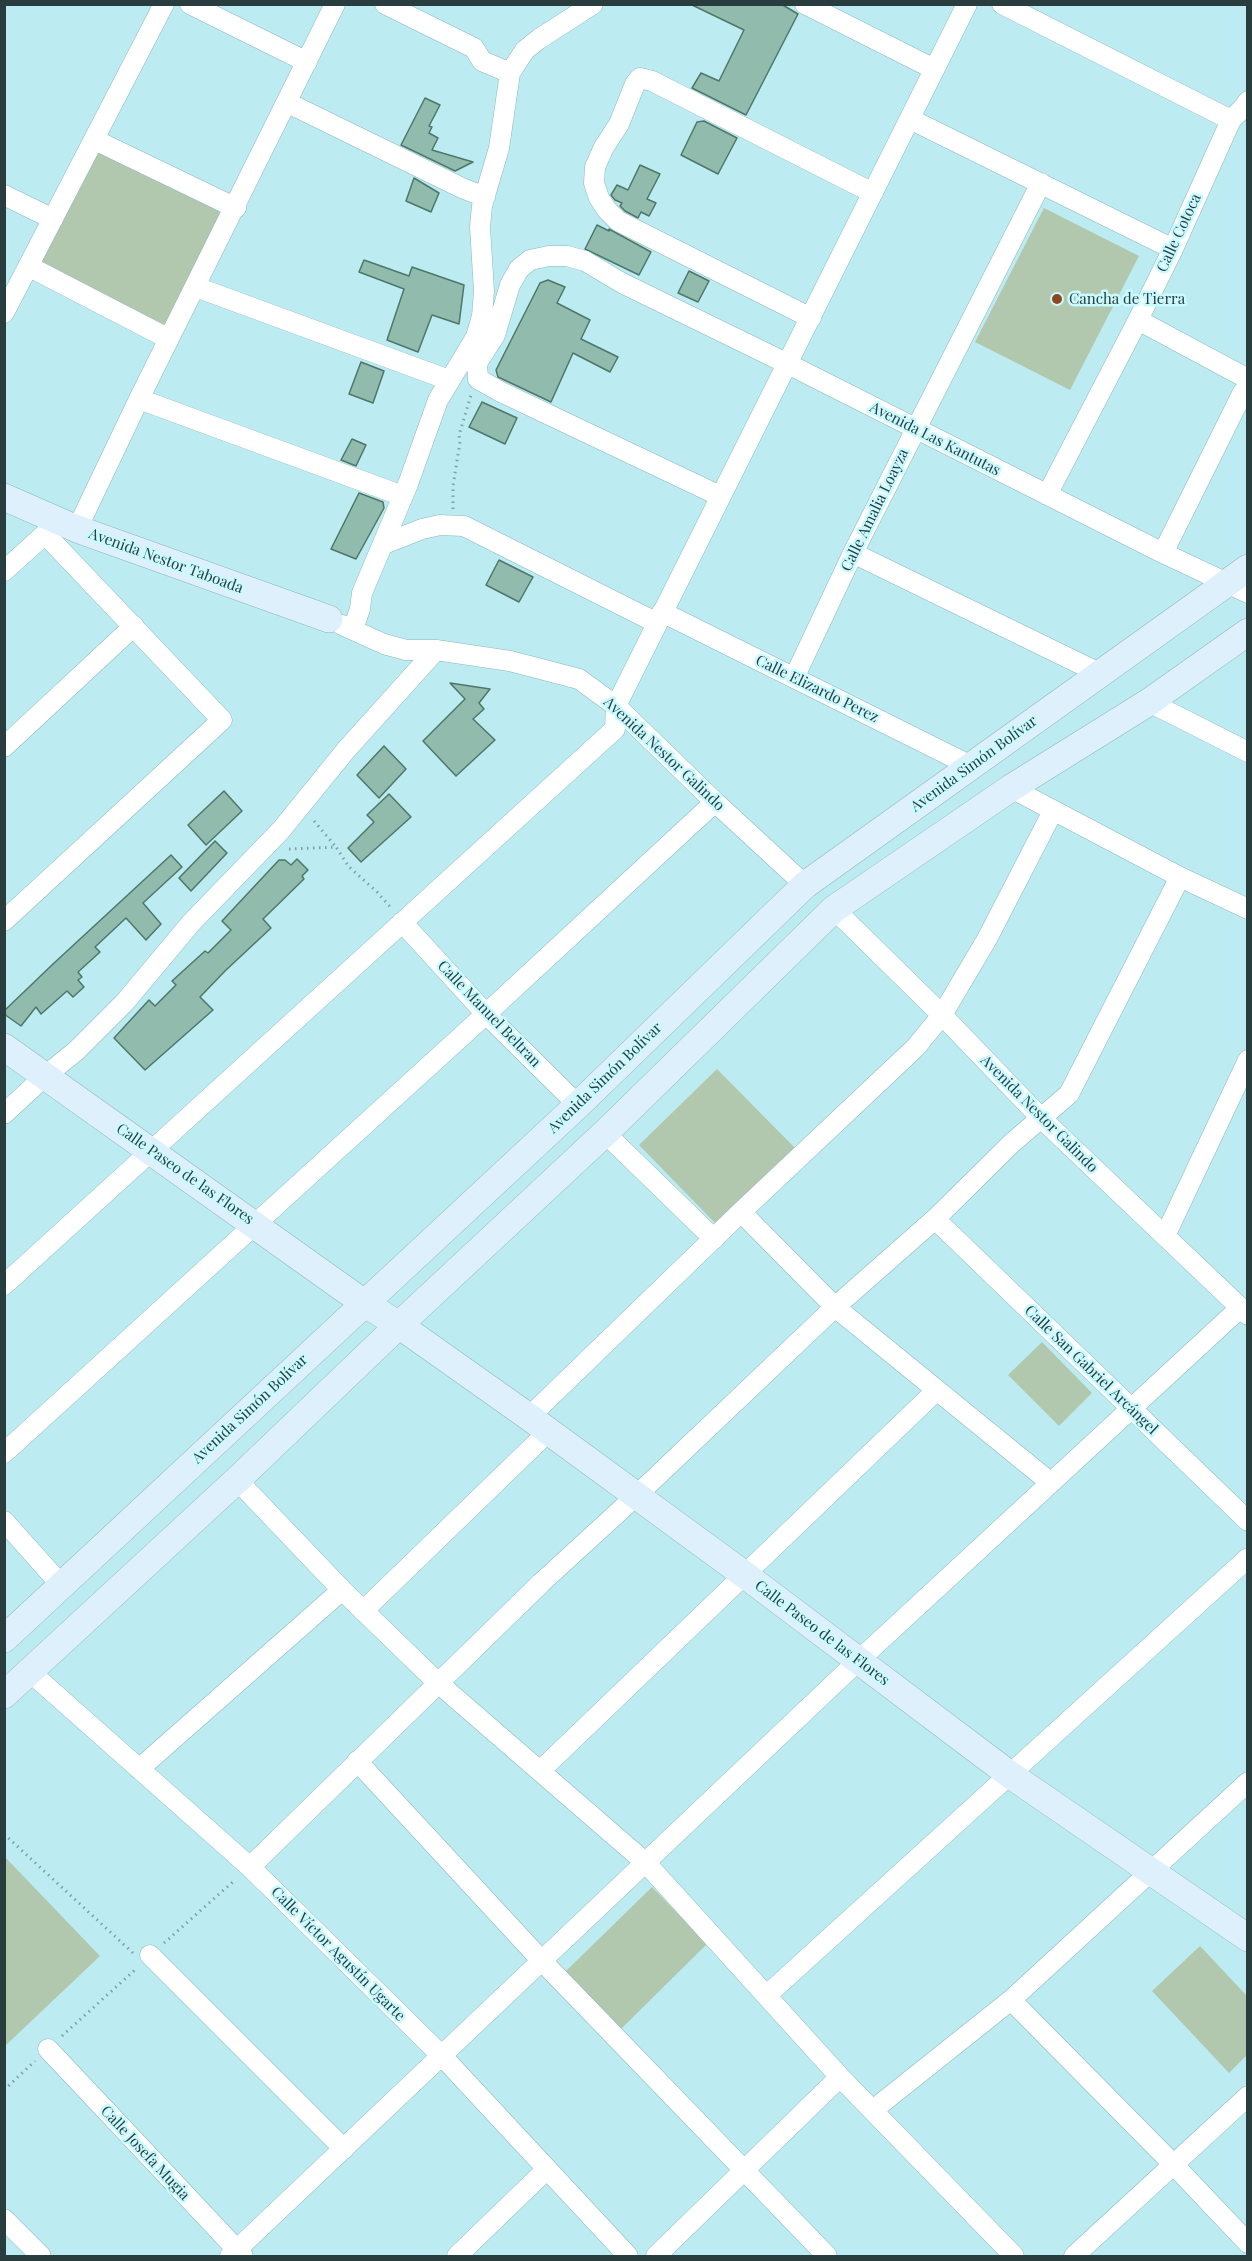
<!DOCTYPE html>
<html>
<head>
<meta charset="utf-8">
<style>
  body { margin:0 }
  #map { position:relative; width:1252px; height:2261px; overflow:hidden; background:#bcecf1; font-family:"Playfair Display",serif }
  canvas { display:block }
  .frame { position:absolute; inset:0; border:6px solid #293c3e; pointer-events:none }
</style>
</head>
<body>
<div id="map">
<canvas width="1252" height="2261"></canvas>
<div class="frame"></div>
</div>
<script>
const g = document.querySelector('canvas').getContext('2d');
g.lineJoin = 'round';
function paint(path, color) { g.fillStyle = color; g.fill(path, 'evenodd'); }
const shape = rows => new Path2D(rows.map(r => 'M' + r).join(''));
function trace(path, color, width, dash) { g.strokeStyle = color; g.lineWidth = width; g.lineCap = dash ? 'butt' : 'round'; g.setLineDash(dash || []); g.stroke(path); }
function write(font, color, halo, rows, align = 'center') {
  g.font = font + ' "Playfair Display",serif'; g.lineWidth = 5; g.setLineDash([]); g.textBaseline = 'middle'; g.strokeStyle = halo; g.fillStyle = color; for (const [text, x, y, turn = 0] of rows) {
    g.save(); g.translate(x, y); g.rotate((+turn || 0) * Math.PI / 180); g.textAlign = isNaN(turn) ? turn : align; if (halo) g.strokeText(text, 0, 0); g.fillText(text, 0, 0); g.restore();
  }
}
paint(shape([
  [100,152,219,208,220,215,167,323,159,325,44,268,41,260,95,153],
  [1044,208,1139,256,1070,390,975,342],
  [717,1069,796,1149,717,1225,639,1145],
  [1042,1342,1092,1393,1059,1426,1008,1375],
  [5,1857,100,1956,5,2046],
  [652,1887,707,1944,621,2029,565,1972],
  [1200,1946,1247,1996,1247,2055,1229,2073,1152,1991]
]), '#b2c8ae');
const building = shape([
  [690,4,781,4,798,14,746,115,692,88,701,73,719,81,744,30,690,4],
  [425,98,440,105,429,126,432,127,429,133,438,138,432,150,473,162,455,171,401,145,425,98],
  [704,121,737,138,718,174,681,155,697,122,704,121],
  [640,165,660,174,647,199,656,203,649,216,641,212,638,218,625,211,620,206,622,203,615,200,611,195,617,185,628,190,640,165],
  [414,178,439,193,431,212,406,201,414,178],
  [597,225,609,231,609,229,651,252,639,275,585,249,597,225],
  [364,260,409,276,412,267,464,285,459,324,432,315,418,352,387,340,404,289,359,272,364,260],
  [689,271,709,281,698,302,678,293,689,271],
  [548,280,565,287,557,303,590,320,581,339,618,357,610,372,573,353,551,402,498,377,496,370,540,283,548,280],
  [361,362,384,371,373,403,349,394,361,362],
  [482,402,517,418,505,444,469,427,482,402],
  [352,439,366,445,356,466,341,460,352,439],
  [359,493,383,502,384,508,356,559,331,549,359,493],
  [499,560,533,577,519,602,486,585,499,560],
  [450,683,490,689,479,703,484,709,473,719,495,740,456,776,423,741,465,699,450,683],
  [384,746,406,769,379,798,357,775,384,746],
  [224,791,242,811,206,845,188,825,224,791],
  [389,794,411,817,361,862,348,848,374,822,367,815,389,794],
  [215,841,227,853,191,891,179,878,215,841],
  [171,855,182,867,143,903,161,924,146,940,126,918,95,947,100,952,78,972,82,977,78,980,84,987,73,997,67,991,41,1014,36,1007,21,1026,4,1014,4,1011,53,964,171,855],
  [297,859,308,870,302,876,304,879,263,919,271,928,225,971,200,997,213,1010,145,1070,114,1038,149,1000,155,1006,176,985,172,981,205,951,208,953,231,930,222,921,279,860,285,860,291,865,297,859]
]);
paint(building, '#91bbad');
trace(building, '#4e776a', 1.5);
const street = shape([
  [190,4,307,62],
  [385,4,474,48,482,61,510,73],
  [805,4,934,69],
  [1002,4,1231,120],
  [288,103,462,188,485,197],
  [910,119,1173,249],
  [95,140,236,208],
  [4,195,53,219],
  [28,266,169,339],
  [196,287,449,380],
  [4,313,164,4],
  [811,318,618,221,607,210,599,198,594,183,595,167,604,147,619,124,635,84,640,78,652,81,873,193],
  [1138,320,1248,379],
  [139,399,403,496],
  [1047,495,1138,320,1173,249,1231,120,1244,107,1248,101],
  [720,496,501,392,478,379,477,363,495,335,510,285,519,269,530,260,549,256,567,256,585,261,622,283,788,364,1163,553,1248,593],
  [77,529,139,399,335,4],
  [384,544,422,529,440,525,464,526,657,623],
  [853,553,1101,674],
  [1163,553,1243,392,1248,388],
  [4,571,45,534,52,525],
  [662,612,971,766],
  [342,625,384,644,406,650,436,650,510,661,579,679,616,706,715,802,805,885],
  [353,629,360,609,362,593,408,484,438,400,476,337,482,316,484,291,480,227,482,206,499,148,510,73,525,50,539,39,593,4],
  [794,678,853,553,1041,183],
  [1149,702,1248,752],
  [4,747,134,626],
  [1011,788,1180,877,1248,909],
  [834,909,942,1015,1041,1118,1248,1315],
  [4,921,222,720,45,534],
  [402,922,486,1014,578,1105],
  [4,1114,45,1076,76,1051,125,1002,191,923,281,830,346,750,436,650],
  [605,1133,714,1239],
  [741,1212,835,1307,1051,1483],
  [935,1219,1248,1521],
  [1165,1236,1248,1060],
  [4,1285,615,729,616,706,967,4],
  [529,1417,741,1212,916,1047,942,1015,987,939,1053,811],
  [4,1453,486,1014,715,802],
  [237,1480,342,1590,437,1682,646,1863,840,2077,1014,2256],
  [4,1521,62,1586],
  [363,1611,549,1431],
  [29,1671,250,1867,442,2056,628,2256],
  [357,1761,542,1961,827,2256],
  [139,1769,342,1590],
  [540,1771,937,1390],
  [250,1867,541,1583,636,1496,835,1307,935,1219,1012,1143,1069,1094,1180,877],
  [150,1955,344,2149],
  [767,1995,1248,1558],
  [1011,2000,1173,2164,1248,2243],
  [48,2049,243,2256],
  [873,2110,1011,2000,1248,1782],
  [4,2219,41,2256],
  [230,2256,858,1661,1239,1309],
  [457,2256,546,2170],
  [656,2256,840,2077],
  [1074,2256,1248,2096]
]);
const secondary = shape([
  [4,497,77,529,329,619],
  [4,1047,364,1303,399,1325,529,1417,745,1575,1009,1774,1248,1938],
  [4,1639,578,1105,805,885,1248,568],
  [4,1695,237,1480,399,1325,605,1133,834,909,1011,788,1149,702,1248,632]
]);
trace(street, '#8ab8bd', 21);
trace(secondary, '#8ab8bd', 28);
trace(shape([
  [453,509,453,486,460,442,459,435,471,395],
  [314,821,336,847],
  [289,849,336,847,349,867,377,892,392,909],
  [4,1834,133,1953],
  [164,1943,235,1880],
  [62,2036,137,1968],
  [4,2090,35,2061]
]), '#7ea1a5', 3, [1.5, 4.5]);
trace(street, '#fff', 20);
trace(secondary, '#ddf0fb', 27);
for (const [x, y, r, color] of [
  [1057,299,6,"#8d4720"]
]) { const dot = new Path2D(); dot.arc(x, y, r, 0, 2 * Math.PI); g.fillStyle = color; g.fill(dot); trace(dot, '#c9faff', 2); }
write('15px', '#293c3e', '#c9faff', [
  ["Calle Cotoca",1179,233,-65],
  ["Avenida Las Kantutas",935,439,27],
  ["Calle Amalia Loayza",875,510,-64],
  ["Avenida Nestor Taboada",166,561,20],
  ["Calle Elizardo Perez",817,689,26],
  ["Avenida Nestor Galindo",664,754,43],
  ["Avenida Simón Bolívar",974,764,-36],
  ["Calle Manuel Beltran",489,1014,46],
  ["Avenida Simón Bolívar",605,1078,-44],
  ["Avenida Nestor Galindo",1039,1114,45],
  ["Calle Paseo de las Flores",185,1174,35],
  ["Calle San Gabriel Arcángel",1091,1370,44],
  ["Avenida Simón Bolívar",250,1409,-43],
  ["Calle Paseo de las Flores",822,1633,37],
  ["Calle Víctor Agustín Ugarte",338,1954,45],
  ["Calle Josefa Mugia",145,2153,47]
]);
write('15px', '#293c3e', '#c9faff', [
  ["Cancha de Tierra",1069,299]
], 'left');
</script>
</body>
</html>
